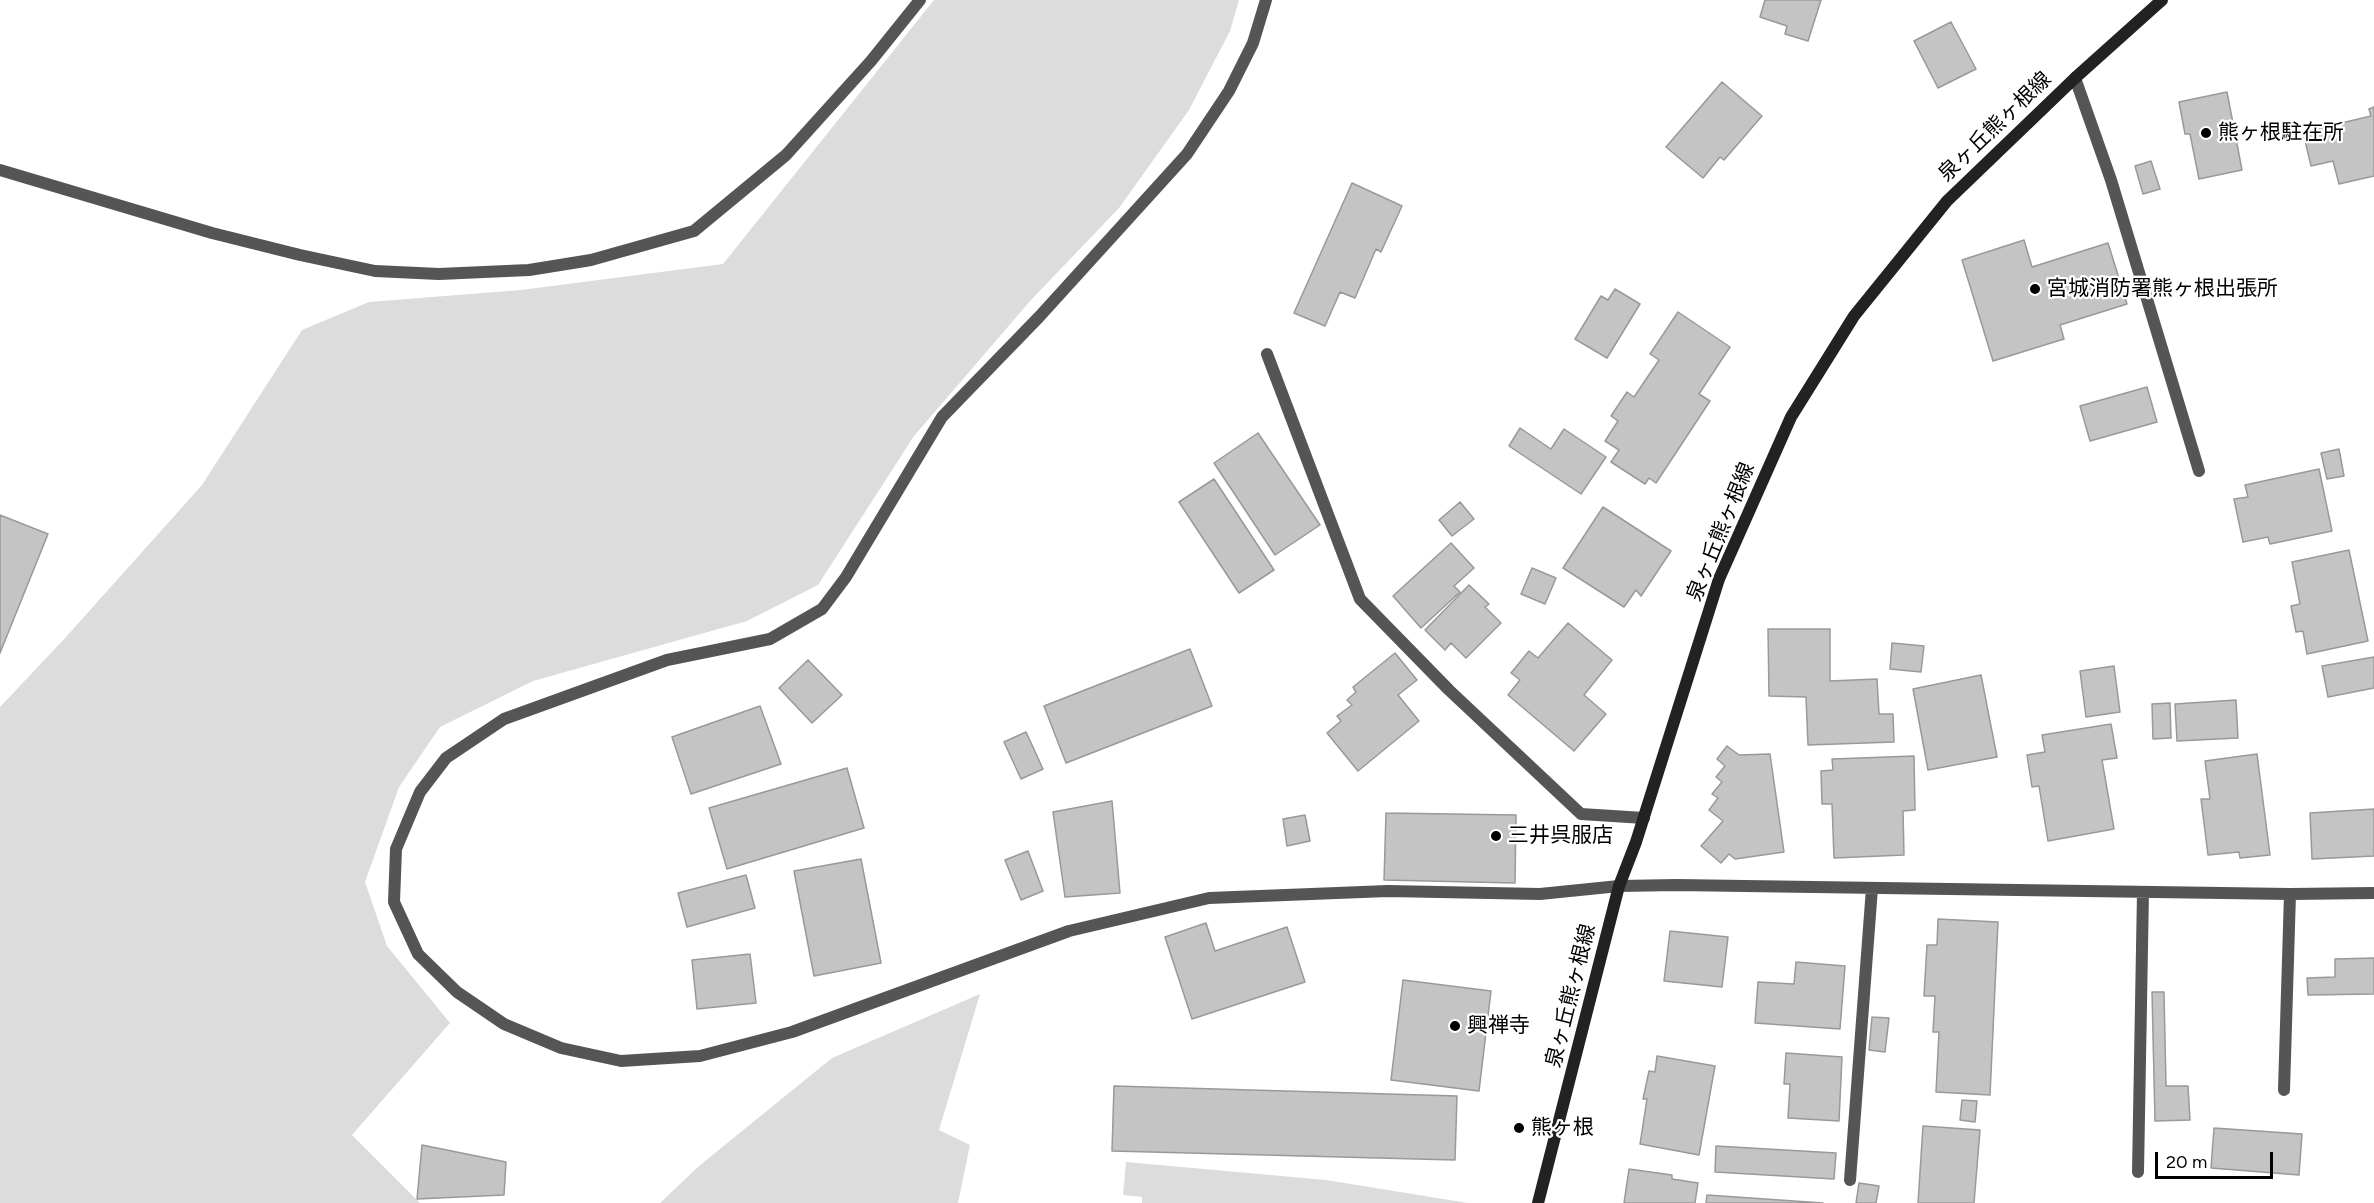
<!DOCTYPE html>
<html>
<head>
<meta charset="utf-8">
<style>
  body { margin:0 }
  #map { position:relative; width:2374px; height:1203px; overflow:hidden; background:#fff; font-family:Figtree,sans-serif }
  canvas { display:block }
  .scale { position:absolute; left:2155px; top:1152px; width:118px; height:27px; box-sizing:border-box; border:3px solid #000; border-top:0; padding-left:8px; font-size:18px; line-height:21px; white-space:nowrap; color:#000; -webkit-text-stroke:4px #fff; paint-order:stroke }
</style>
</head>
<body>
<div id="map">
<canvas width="2374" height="1203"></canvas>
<div class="scale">20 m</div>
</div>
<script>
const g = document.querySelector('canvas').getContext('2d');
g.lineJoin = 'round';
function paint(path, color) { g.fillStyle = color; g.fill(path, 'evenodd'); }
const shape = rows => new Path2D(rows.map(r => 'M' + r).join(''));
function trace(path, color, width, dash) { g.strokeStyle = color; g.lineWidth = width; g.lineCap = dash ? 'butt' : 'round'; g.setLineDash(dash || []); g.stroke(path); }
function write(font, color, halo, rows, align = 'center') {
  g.font = font + ' Figtree,"Noto Sans JP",sans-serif'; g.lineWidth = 4.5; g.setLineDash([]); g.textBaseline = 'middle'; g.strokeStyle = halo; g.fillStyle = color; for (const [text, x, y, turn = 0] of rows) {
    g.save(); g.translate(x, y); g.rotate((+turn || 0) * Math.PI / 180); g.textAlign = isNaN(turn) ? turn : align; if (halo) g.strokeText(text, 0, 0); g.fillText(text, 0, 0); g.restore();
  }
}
paint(shape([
  [934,0,1239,0,1230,31,1189,110,1119,208,1031,300,914,436,818,585,747,621,533,681,440,727,399,787,365,882,387,946,450,1023,352,1135,420,1203,0,1203,0,707,66,637,202,485,302,330,369,302,521,290,723,264],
  [980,994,939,1130,970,1145,958,1203,660,1203,699,1166,832,1058],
  [1126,1162,1326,1180,1468,1203,1142,1203,1142,1197,1123,1195]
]), '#dcdcdc');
const building = shape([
  [1765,0,1821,0,1808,41,1785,34,1787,26,1760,17,1765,0],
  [1951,22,1976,69,1938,88,1914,41,1951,22],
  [1722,82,1762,116,1724,160,1720,157,1703,178,1666,147,1722,82],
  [2227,92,2242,170,2199,179,2190,134,2185,134,2179,102,2227,92],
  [2374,107,2374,176,2339,184,2333,161,2311,166,2303,132,2371,116,2369,109,2374,107],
  [2151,161,2160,189,2143,194,2135,166,2151,161],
  [1352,183,1402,206,1381,252,1376,249,1355,298,1340,292,1325,326,1294,313,1352,183],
  [2024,240,2032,267,2108,243,2127,304,2060,325,2064,339,1993,361,1962,260,2024,240],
  [1615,289,1640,304,1607,358,1575,339,1601,296,1608,300,1615,289],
  [1678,312,1730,347,1699,394,1710,401,1656,483,1649,478,1645,484,1611,462,1619,450,1605,441,1618,421,1611,416,1627,392,1634,397,1659,360,1650,354,1678,312],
  [2147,387,2157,422,2090,441,2080,406,2147,387],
  [1520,428,1551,449,1564,429,1606,457,1581,494,1509,446,1520,428],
  [1258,433,1320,525,1275,555,1214,463,1258,433],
  [2339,449,2344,476,2327,479,2321,453,2339,449],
  [2319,469,2332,531,2270,544,2268,537,2243,542,2234,499,2248,497,2245,485,2319,469],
  [1214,479,1274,570,1239,593,1179,502,1214,479],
  [1460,502,1474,519,1452,536,1439,520,1460,502],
  [1603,507,1671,551,1641,596,1636,590,1624,607,1563,568,1603,507],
  [0,515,48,534,0,653,0,515],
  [1451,543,1474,568,1454,586,1460,592,1421,628,1393,596,1451,543],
  [2349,550,2368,641,2307,654,2303,631,2296,632,2291,606,2300,604,2292,562,2349,550],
  [1532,568,1556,578,1545,604,1521,594,1532,568],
  [1469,585,1489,604,1485,607,1501,623,1466,658,1451,643,1445,650,1425,630,1469,585],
  [1568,623,1612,660,1584,695,1606,714,1574,751,1508,695,1520,680,1511,673,1529,651,1538,658,1568,623],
  [1768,629,1830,629,1830,681,1877,679,1879,714,1893,714,1894,742,1808,745,1806,697,1769,696,1768,629],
  [1892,643,1924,646,1921,672,1890,669,1892,643],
  [1190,649,1212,706,1066,763,1044,706,1190,649],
  [1395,653,1417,680,1398,695,1419,721,1358,771,1327,733,1341,721,1337,716,1352,705,1347,700,1356,692,1353,687,1395,653],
  [2374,657,2374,688,2328,697,2322,666,2374,657],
  [808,660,842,695,812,723,779,688,808,660],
  [2114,666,2120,712,2086,717,2080,671,2114,666],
  [1981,675,1997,757,1928,770,1913,689,1981,675],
  [2236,700,2238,738,2177,741,2175,704,2236,700],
  [2170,703,2171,738,2153,739,2152,704,2170,703],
  [760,706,781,764,691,794,672,737,760,706],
  [2111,724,2117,758,2102,760,2114,829,2048,841,2039,786,2032,787,2027,755,2045,752,2042,735,2111,724],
  [1026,732,1043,769,1021,779,1004,742,1026,732],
  [1727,746,1739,755,1770,754,1784,852,1735,859,1729,854,1721,863,1701,846,1723,821,1709,810,1718,798,1712,794,1722,782,1716,777,1725,766,1717,759,1727,746],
  [2257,754,2270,855,2240,858,2239,852,2208,855,2201,799,2210,799,2205,761,2257,754],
  [1914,756,1915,810,1903,811,1904,855,1834,858,1832,804,1822,804,1821,771,1833,770,1832,759,1914,756],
  [847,768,864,828,727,869,709,808,847,768],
  [1112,801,1120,893,1065,897,1053,812,1112,801],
  [2374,809,2374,856,2312,859,2310,813,2374,809],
  [1386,813,1516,815,1515,883,1384,880,1386,813],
  [1305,815,1310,841,1287,846,1283,819,1305,815],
  [1028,851,1043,891,1021,900,1005,860,1028,851],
  [861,859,881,963,814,976,794,871,861,859],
  [746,875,755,908,687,927,678,893,746,875],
  [1938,919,1998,922,1990,1095,1936,1092,1939,1032,1933,1032,1935,996,1924,996,1927,945,1937,945,1938,919],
  [1206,923,1215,951,1287,927,1305,982,1192,1019,1165,937,1206,923],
  [1670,931,1728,937,1722,987,1664,981,1670,931],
  [750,954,756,1003,697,1009,692,960,750,954],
  [2374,958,2374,994,2308,995,2307,978,2335,977,2335,959,2374,958],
  [1796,962,1845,966,1840,1029,1755,1023,1758,982,1794,984,1796,962],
  [1403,980,1491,991,1479,1091,1391,1080,1403,980],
  [2152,992,2164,992,2166,1086,2188,1086,2190,1120,2155,1121,2152,992],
  [1872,1017,1889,1018,1885,1052,1869,1050,1872,1017],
  [1786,1053,1842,1057,1839,1121,1788,1118,1790,1084,1784,1084,1786,1053],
  [1657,1056,1715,1066,1699,1155,1640,1144,1647,1099,1643,1099,1649,1071,1655,1072,1657,1056],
  [1114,1086,1457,1096,1455,1160,1112,1151,1114,1086],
  [1962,1100,1977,1101,1975,1122,1960,1120,1962,1100],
  [1923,1126,1980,1130,1974,1203,1918,1203,1923,1126],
  [2214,1128,2302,1134,2299,1175,2211,1168,2214,1128],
  [422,1145,506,1162,504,1195,417,1199,422,1145],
  [1716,1146,1836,1153,1834,1179,1715,1172,1716,1146],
  [1629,1169,1672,1175,1672,1179,1698,1183,1695,1203,1624,1203,1629,1169],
  [1859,1183,1879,1186,1876,1203,1856,1203,1859,1183],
  [1707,1195,1823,1203,1706,1203,1707,1195]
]);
paint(building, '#c4c4c4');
trace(building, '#999', 1.5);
trace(shape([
  [1266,0,1253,43,1229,91,1187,154,1039,317,942,417,846,577,822,609,770,639,667,660,504,719,446,758,420,792,396,849,394,902,418,954,457,992,504,1024,561,1048,621,1061,700,1056,792,1032,1069,931,1209,898,1388,891,1540,894,1619,886,1677,885,2290,894,2374,893],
  [2075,78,2111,180,2199,471],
  [0,170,212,233,300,255,375,271,439,274,529,270,591,260,694,231,786,155,871,61,920,0],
  [1267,354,1360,599,1449,690,1581,814,1644,818],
  [2284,1090,2290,894],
  [2138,1172,2143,892],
  [1850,1180,1872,888]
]), '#555', 12);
trace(shape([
  [1538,1203,1619,886,1636,842,1719,579,1791,417,1854,316,1947,201,2075,78,2162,0]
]), '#222', 12);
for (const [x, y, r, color] of [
  [2206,133,6,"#000"],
  [2035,289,6,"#000"],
  [1496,836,6,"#000"],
  [1455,1026,6,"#000"],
  [1519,1128,6,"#000"]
]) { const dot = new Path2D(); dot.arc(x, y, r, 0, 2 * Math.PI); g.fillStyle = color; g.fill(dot); trace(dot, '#fff', 2); }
write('21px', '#000', '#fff', [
  ["泉ヶ丘熊ヶ根線",1995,127,-44],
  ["泉ヶ丘熊ヶ根線",1721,532,-68],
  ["泉ヶ丘熊ヶ根線",1571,996,-76]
]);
write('21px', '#000', '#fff', [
  ["熊ヶ根駐在所",2218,133],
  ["宮城消防署熊ヶ根出張所",2047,289],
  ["三井呉服店",1508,836],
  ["興禅寺",1467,1026],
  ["熊ヶ根",1531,1128]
], 'left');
</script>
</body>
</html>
